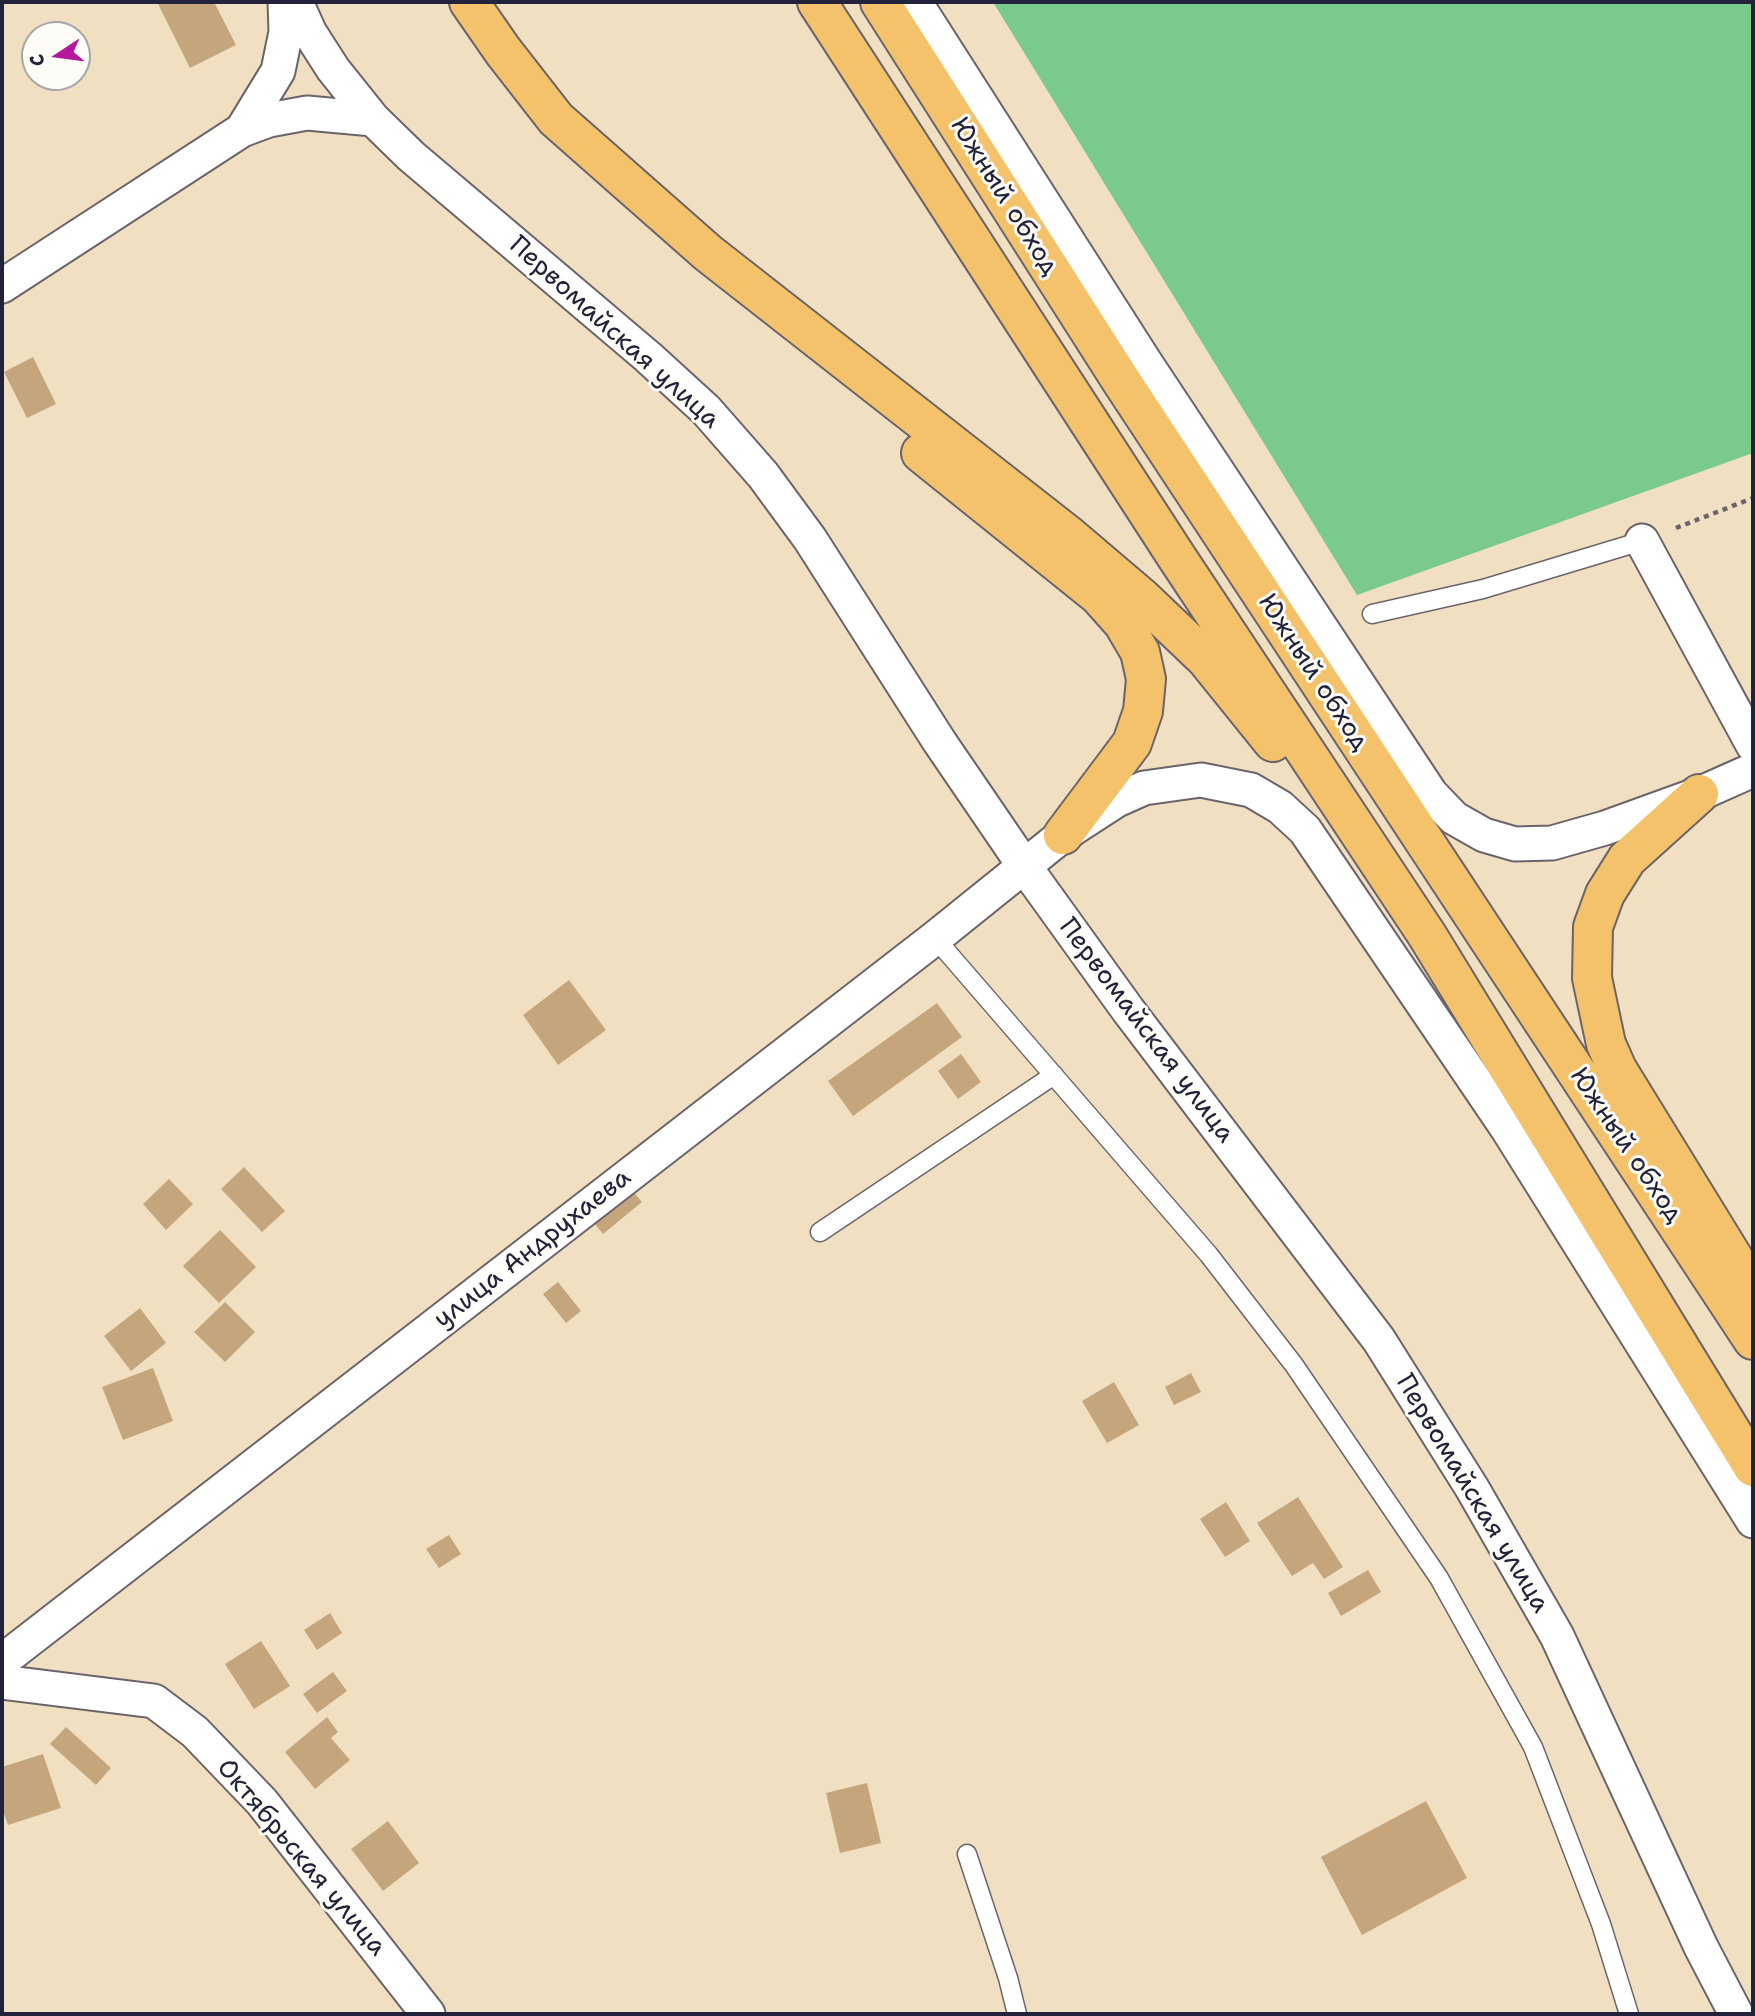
<!DOCTYPE html>
<html>
<head>
<meta charset="utf-8">
<style>
  body { margin:0 }
  #map { position:relative; width:1755px; height:2016px; overflow:hidden; background:#f0e0c1; font-family:"Shantell Sans",sans-serif }
  canvas { display:block }
  .frame { position:absolute; inset:0; border:4px solid #22223b; pointer-events:none }
  .north { position:absolute; left:21px; top:21px; width:70px; height:70px; box-sizing:border-box; background:#fdfcf7; border:2px solid #a5a5ac; border-radius:50%; rotate:257deg; font-size:19px; font-weight:700; line-height:28px; text-align:center; color:#22223b }
  .north::after { content:''; display:block; margin:auto; width:24px; height:32px; background:#b5179e; clip-path:polygon(50% 0,100% 100%,50% 72%,0 100%) }
</style>
</head>
<body>
<div id="map">
<canvas width="1755" height="2016"></canvas>
<div class="frame"></div>
<div class="north">С</div>
</div>
<script>
const g = document.querySelector('canvas').getContext('2d');
g.lineJoin = 'round';
function paint(path, color) { g.fillStyle = color; g.fill(path, 'evenodd'); }
const shape = rows => new Path2D(rows.map(r => 'M' + r).join(''));
function trace(path, color, width, dash) { g.strokeStyle = color; g.lineWidth = width; g.lineCap = dash ? 'butt' : 'round'; g.setLineDash(dash || []); g.stroke(path); }
function write(font, color, halo, rows, align = 'center') {
  g.font = font + ' "Shantell Sans",sans-serif'; g.lineWidth = 6; g.setLineDash([]); g.textBaseline = 'middle'; g.strokeStyle = halo; g.fillStyle = color; for (const [text, x, y, turn = 0] of rows) {
    g.save(); g.translate(x, y); g.rotate((+turn || 0) * Math.PI / 180); g.textAlign = isNaN(turn) ? turn : align; if (halo) g.strokeText(text, 0, 0); g.fillText(text, 0, 0); g.restore();
  }
}
paint(shape([
  [993,2,1753,2,1753,453,1357,595]
]), '#7aca8b');
paint(shape([
  [157,2,214,2,236,45,190,68],
  [33,357,56,404,27,418,4,372],
  [569,980,606,1030,558,1065,523,1015],
  [937,1003,962,1037,853,1116,828,1081],
  [961,1054,981,1082,958,1099,938,1071],
  [244,1167,285,1211,262,1232,221,1189],
  [169,1179,193,1204,166,1230,143,1204],
  [630,1188,642,1202,603,1234,591,1219],
  [220,1230,256,1267,219,1303,183,1266],
  [558,1282,581,1311,566,1323,543,1294],
  [225,1302,255,1332,225,1362,194,1332],
  [140,1308,166,1343,131,1371,104,1336],
  [153,1368,173,1421,123,1440,102,1387],
  [1191,1373,1201,1392,1174,1405,1165,1387],
  [1114,1382,1139,1425,1107,1443,1082,1401],
  [1298,1497,1343,1567,1324,1579,1313,1563,1292,1576,1257,1523],
  [1226,1502,1250,1541,1225,1557,1200,1519],
  [449,1535,461,1554,439,1568,426,1549],
  [1368,1570,1381,1592,1341,1616,1328,1593],
  [330,1613,342,1633,317,1650,304,1630],
  [261,1641,290,1686,254,1709,225,1664],
  [333,1672,347,1691,317,1713,303,1694],
  [327,1717,338,1732,331,1738,350,1760,315,1789,285,1752],
  [66,1727,111,1768,96,1785,50,1744],
  [43,1754,61,1808,8,1825,2,1808,2,1767],
  [867,1783,881,1843,840,1853,826,1793],
  [1426,1801,1467,1878,1362,1935,1321,1857],
  [388,1821,419,1863,383,1891,351,1849]
]), '#c5a67c');
const lane = shape([
  [1372,614,1483,589,1642,541],
  [935,938,1209,1255,1294,1365,1439,1578,1533,1747,1601,1924,1629,2014],
  [820,1232,1054,1075],
  [967,1854,1008,1978,1017,2014]
]);
const street = shape([
  [296,2,310,33,333,69,373,119,411,156,648,357,706,410,763,475,810,539,939,741,1025,867,1128,1010,1379,1340,1472,1488,1557,1636,1701,1947,1736,2014],
  [915,2,1145,362,1431,794,1454,818,1484,835,1515,844,1552,843,1605,828,1699,794,1753,770],
  [242,130,278,71,286,32,285,2],
  [2,286,242,130,269,120,307,113,373,119],
  [1642,541,1753,745],
  [2,1661,935,938,1063,835,1117,800,1144,788,1201,780,1251,790,1280,807,1305,830,1507,1128,1753,1521],
  [2,1682,154,1701,195,1732,262,1802,428,2014]
]);
const highway = shape([
  [469,2,503,51,556,119,708,253,1068,535,1142,598,1206,659,1273,742],
  [817,2,1176,556,1427,935,1753,1467],
  [880,2,1122,382,1753,1340],
  [921,453,1099,596,1123,623,1140,652,1146,679,1143,711,1132,743,1063,835],
  [1699,794,1627,859,1605,894,1593,927,1592,978,1606,1044,1617,1069,1753,1290]
]);
trace(lane, '#6a646a', 21);
trace(street, '#6a646a', 37);
trace(highway, '#6a646a', 42);
trace(shape([
  [1676,528,1753,498]
]), '#6a646a', 4.5, [5, 5]);
trace(lane, '#fff', 18);
trace(street, '#fff', 33);
trace(highway, '#f3c26a', 38);
write('26px', '#22223b', '#fdfcf7', [
  ["Южный обход",1004,197,58],
  ["Первомайская улица",614,333,42],
  ["Южный обход",1313,673,57],
  ["Первомайская улица",1146,1031,53],
  ["Южный обход",1626,1146,56],
  ["улица Андрухаева",533,1249,-38],
  ["Первомайская улица",1472,1494,59],
  ["Октябрьская улица",301,1858,50]
]);
</script>
</body>
</html>
